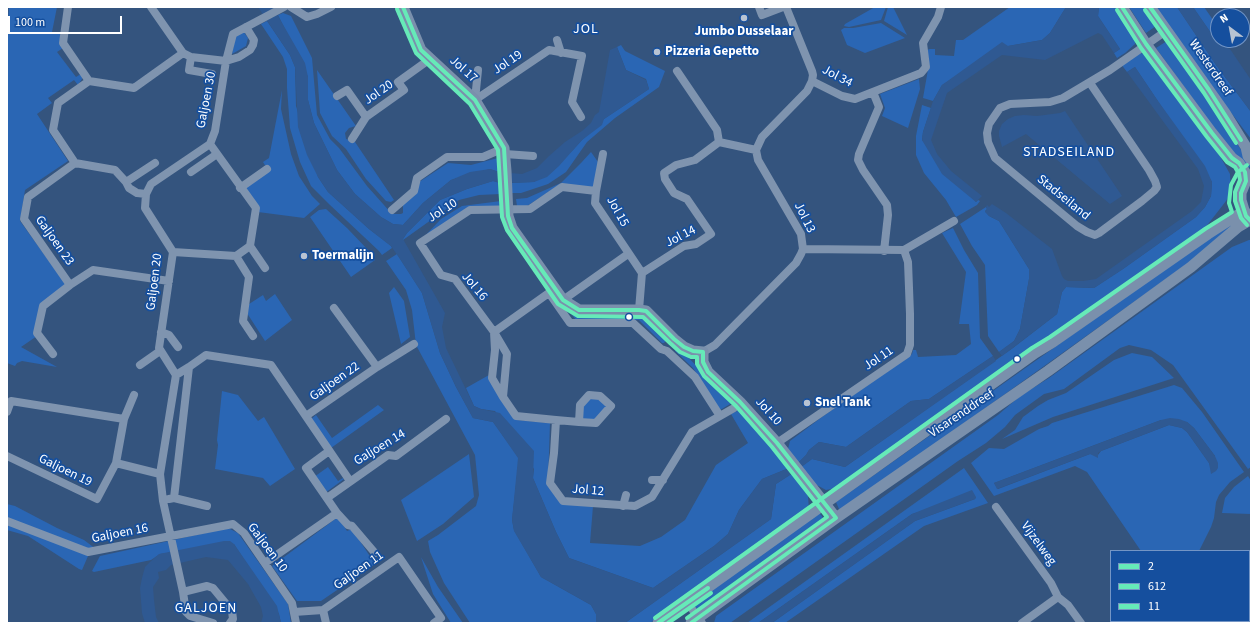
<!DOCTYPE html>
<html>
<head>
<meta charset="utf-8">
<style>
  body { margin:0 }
  #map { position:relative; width:1258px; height:630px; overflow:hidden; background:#34547e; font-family:"Source Sans 3",sans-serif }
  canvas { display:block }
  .frame { position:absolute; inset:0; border:8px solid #fff; pointer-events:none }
  .legend { position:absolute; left:1110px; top:550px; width:140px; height:72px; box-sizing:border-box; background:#154f9e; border:1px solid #7395c5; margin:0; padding:5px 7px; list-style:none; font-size:12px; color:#fff }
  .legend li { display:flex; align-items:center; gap:8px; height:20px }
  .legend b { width:20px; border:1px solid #7395c5 }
  .north { position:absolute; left:1210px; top:8px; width:40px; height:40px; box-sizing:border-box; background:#154f9e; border:1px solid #7395c5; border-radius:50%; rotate:328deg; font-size:11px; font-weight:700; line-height:16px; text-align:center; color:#fff }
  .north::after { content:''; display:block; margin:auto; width:14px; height:18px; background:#b8c3d2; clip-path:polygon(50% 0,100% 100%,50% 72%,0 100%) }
  .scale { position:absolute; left:8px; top:16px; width:114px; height:18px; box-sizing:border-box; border:2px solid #fff; border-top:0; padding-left:5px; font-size:12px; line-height:14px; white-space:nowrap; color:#fff; -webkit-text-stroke:3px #154f9e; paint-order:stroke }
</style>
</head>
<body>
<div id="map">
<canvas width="1258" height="630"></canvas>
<div class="frame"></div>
<ul class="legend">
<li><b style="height:5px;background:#66eab8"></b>2</li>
<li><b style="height:5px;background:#66eab8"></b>612</li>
<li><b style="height:5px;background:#66eab8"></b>11</li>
</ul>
<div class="north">N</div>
<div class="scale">100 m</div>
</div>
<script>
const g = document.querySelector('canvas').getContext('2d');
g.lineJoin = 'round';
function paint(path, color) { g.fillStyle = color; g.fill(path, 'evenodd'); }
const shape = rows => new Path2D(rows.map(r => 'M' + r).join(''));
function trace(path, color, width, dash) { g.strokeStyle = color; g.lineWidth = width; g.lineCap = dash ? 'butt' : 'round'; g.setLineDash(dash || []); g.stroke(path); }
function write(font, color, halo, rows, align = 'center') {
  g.font = font + ' "Source Sans 3",sans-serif'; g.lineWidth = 3.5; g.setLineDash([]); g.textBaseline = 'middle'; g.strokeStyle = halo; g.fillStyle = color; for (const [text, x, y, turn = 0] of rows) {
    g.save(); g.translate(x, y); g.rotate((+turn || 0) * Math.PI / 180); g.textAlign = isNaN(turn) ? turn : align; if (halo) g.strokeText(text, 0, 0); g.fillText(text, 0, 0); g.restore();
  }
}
paint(shape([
  [9,7,57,7,52,32,60,34,63,48,57,52,76,77,81,74,82,76,82,79,78,85,74,80,48,98,52,103,37,114,68,161,25,190,20,221,67,286,41,303,37,336,21,347,57,367,22,361,17,363,15,366,7,363,7,37],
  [875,7,886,7,881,20,849,27,844,26,845,24],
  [888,7,893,7,907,35,884,21],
  [1010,7,1066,7,1050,33,1042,40,1008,46,942,85,933,101,923,98,929,64,927,50,930,49,935,49,935,55,954,56,956,40,963,40],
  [1099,7,1117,7,1136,36,1135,44,1125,53,1117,58,1114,53,1120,49,1098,16],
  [1129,7,1143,7,1156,26,1146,33],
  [1155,7,1177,7,1216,65,1251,112,1251,139,1198,69],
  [1193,7,1204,7,1218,27,1218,40,1227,40,1228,48,1220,46],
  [283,13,291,16,312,58,317,115,330,139,339,148,367,186,392,214,401,214,403,213,403,202,416,184,448,163,471,165,498,158,499,172,490,169,451,180,423,203,403,225,393,224,381,217,355,194,337,170,314,123,308,100,308,77,278,15],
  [267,21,290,55,295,67,296,106,318,177,328,192,369,229,391,246,392,248,382,255,379,251,330,205,311,186,300,162,290,128,287,88,287,69,283,57,261,24],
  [881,23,905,38,865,53,847,45,841,30,844,28,853,28],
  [243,31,248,38,246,46,232,54,236,34],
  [1167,41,1219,116,1251,165,1251,166,1247,169,1225,143,1156,48],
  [621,45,625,51,665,71,659,87,615,118,587,142,566,172,548,184,521,193,510,193,509,183,534,182,572,151,582,140,604,119,649,89,646,79,626,70,617,47],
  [1139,53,1148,54,1216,149,1230,174,1231,193,1226,201,1205,228,841,487,826,490,813,483,801,467,812,459,845,467,1013,348,1057,314,1062,292,1066,287,1094,288,1123,269,1196,217,1205,207,1211,196,1212,182,1135,67,1127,72,1121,64],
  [317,70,356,126,349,128,345,133,346,139,355,142,394,200,391,202,386,201,366,179,346,149,332,136,320,113],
  [919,79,920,89,908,128,882,116,885,108,880,94],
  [282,90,281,109,291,154,299,176,312,196,320,204,304,218,258,212,244,188,268,170,263,162,269,158],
  [922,105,931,108,923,132,922,140,976,202,978,200,980,201,977,205,956,217,946,200,924,173,916,155,916,136],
  [591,152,598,162,594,188,556,187,524,208,517,206,516,199,527,198,561,183,581,163],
  [493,181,500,183,501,194,479,195,459,200,403,240,403,239,407,233,440,200,467,189],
  [501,201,501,206,467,208,420,241,441,219,462,206],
  [986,207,987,209,985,211,989,216,999,221,1029,269,1029,279,1020,329,1014,341,999,352,988,336,985,265,972,246,960,224],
  [326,209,347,228,369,251,375,260,351,277,310,217,319,210],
  [1238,219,1222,239,844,509,839,509,836,502,1178,260],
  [953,228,964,250,978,273,980,338,993,356,929,399,911,401,846,447,819,442,809,450,806,455,798,463,788,449,790,441,822,417,912,354,913,350,916,350,918,357,956,355,971,344,969,324,959,324,966,272,942,233],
  [1249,240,1251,240,1251,467,1248,469,1173,365,1151,350,1129,345,1120,348,1064,389,1044,394,1015,415,1005,427,986,443,958,461,730,623,714,623,716,616,998,415,1020,396,1049,378,1232,247],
  [397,254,422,293,440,353,456,387,473,418,493,422,519,458,512,520,514,530,541,577,591,605,596,614,596,623,470,623,444,583,430,552,428,541,438,535,476,506,479,495,475,455,416,345,412,310,406,290,386,261],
  [394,287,404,301,410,337,401,344,389,293],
  [275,294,292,320,265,341,245,310,246,306,263,295,266,301],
  [566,307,643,315,668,338,664,343,662,343,639,320,576,320],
  [675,344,682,351,732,403,720,410,693,368,675,351],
  [1132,353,1152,357,1174,378,1053,417,1002,439,1015,430,1023,417,1038,406,1048,400,1066,393,1114,360],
  [489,375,517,420,550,423,548,483,561,503,593,506,590,543,640,546,661,537,685,520,716,465,748,443,731,414,739,410,776,448,789,468,762,479,739,510,728,534,714,546,653,588,569,558,556,532,533,478,534,469,495,411,481,409,474,406,466,388],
  [1174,385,1182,388,1202,412,1244,472,1230,482,1219,495,1216,502,1214,518,1211,527,1199,551,1141,551,1087,472,1075,466,994,496,971,463,989,448,1004,449,1039,429,1048,426,1052,423],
  [1161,420,1187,422,1194,428,1215,456,1211,468,1209,463,1187,432,1182,428,1169,425,1101,451,1098,455,1090,454,998,489,994,483],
  [222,391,238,395,258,421,264,417,295,469,270,486,263,478,215,469,218,445,217,440],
  [589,399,602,399,609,408,597,420,583,419,583,405],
  [378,405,384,410,331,448,311,419,316,415,332,438],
  [469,454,474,497,443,524,417,541,401,500],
  [328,467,338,481,343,478,344,479,325,493,314,477],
  [964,468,988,503,924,526,785,623,772,623,915,521,975,499,976,497,912,514,758,623,747,623],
  [793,473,808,496,809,510,650,623,625,623,771,519,776,484],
  [1248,476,1251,481,1251,514,1222,513,1225,498,1234,487],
  [7,504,15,506,57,528,84,540,96,549,91,549,82,570,79,569,28,536,7,530],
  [819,513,822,516,823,519,698,610,693,604],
  [338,517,347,531,352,529,375,564,321,601,297,601,272,566],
  [228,528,238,533,288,604,291,623,281,623,279,614,234,544,160,554,151,560,94,572,92,571,100,556],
  [421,557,438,587,463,623,451,623,433,594]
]), '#2a66b4');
paint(shape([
  [258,7,273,7,305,63,308,77,308,100,314,123,337,170,355,194,381,217,393,224,403,225,423,203,451,180,470,172,490,169,499,172,522,174,537,168,549,156,565,142,582,131,591,123,595,115,599,112,610,50,617,47,626,70,646,80,649,89,604,119,602,125,582,140,559,166,547,177,534,182,500,183,493,181,467,189,440,200,407,233,403,239,445,313,442,327,446,348,474,406,481,409,500,413,534,451,533,478,556,532,569,558,653,588,714,546,728,534,739,510,762,479,789,468,793,473,776,484,771,519,625,623,596,623,596,614,591,605,541,577,514,531,512,520,518,458,493,422,473,418,456,387,440,353,422,293,400,259,391,246,369,229,328,192,318,177,307,155,298,127,295,67,290,55],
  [1066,7,1099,7,1098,16,1120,49,1114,53,1102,35,1098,33,1045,60,1002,55,947,93,931,140,937,154,951,171,982,196,976,202,942,174,922,140,923,132,933,101,942,85,1002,42,1008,46,1042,40,1050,33],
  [1177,7,1193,7,1220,46,1230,49,1251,80,1251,112,1216,65],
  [1135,67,1158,101,1205,166,1212,182,1211,196,1205,207,1196,217,1123,269,1094,288,1066,287,1062,292,1057,314,1002,356,999,352,1014,341,1020,329,1029,279,1029,269,999,221,989,216,985,212,987,209,986,207,987,205,989,207,992,204,1006,213,1052,249,1062,276,1064,279,1068,281,1083,281,1096,279,1192,211,1201,202,1204,186,1198,169,1127,72],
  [1065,111,1122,196,1110,204,1026,134,1002,147,999,136,999,131,1002,124,1008,119,1015,116,1024,115,1037,116,1060,113],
  [993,356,996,361,845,467,812,459,801,467,798,463,806,455,809,450,819,442,846,447,911,401,929,399],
  [1170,418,1179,419,1187,422,1194,428,1215,456,1218,463,1218,468,1216,471,1211,474,1209,463,1187,432,1182,428,1169,425,1101,451,1098,453,1098,458,1090,454,997,489,994,483,1161,420],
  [972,490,976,497,975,499,915,521,772,623,758,623,912,514],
  [224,541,230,541,234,544,277,606,281,623,261,623,263,616,261,607,248,584,228,560,206,557,171,565,166,570,158,572,159,578,153,587,154,600,156,617,159,623,145,623,142,613,140,588,142,578,145,567,150,562,159,554]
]), '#2f5992');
trace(shape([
  [68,7,63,43,89,81],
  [151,7,183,53],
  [291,7,307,17,317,14,331,7],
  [759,7,762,15,783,7],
  [786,7,812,71,813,75,812,81,842,96,855,99,921,73,926,67,923,43,938,17,941,7],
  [557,40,561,53],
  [191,57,189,70,212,74],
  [1090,83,1149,170,1155,181,1157,187,1154,191,1142,201,1099,233,1095,235,1087,232,1077,226,995,158,988,142,987,133,989,124,1000,108,1010,104,1050,102,1063,98,1110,70,1166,31],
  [873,92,879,107,859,154,858,160,863,170,887,205,888,215,884,251],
  [337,96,347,90,366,117],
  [475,100,549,50,582,56,572,102,581,117],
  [475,100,478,70],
  [352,139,366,117,404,90,398,82,430,59],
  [719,142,756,150],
  [210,144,256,208,250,246,265,268],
  [505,154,533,156],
  [603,154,596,191,595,203,642,273,639,310],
  [75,163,53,130,58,103,89,81,134,88,183,53,191,57,226,61,239,57,250,50,253,45,254,40,246,27],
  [191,172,217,154],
  [126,182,155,163],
  [240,188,267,169],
  [146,194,151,184,210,144,215,131,226,61,233,34,284,7],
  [392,210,414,191,417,178,447,157,483,157,504,148],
  [803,249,904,250,954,221],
  [173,252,236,256,249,277,243,321,253,336],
  [236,256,250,246],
  [642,273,684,246,696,244,711,234,687,199,674,193,665,179,664,173,676,165,695,160,719,142,717,130,677,71],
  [70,285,24,219,28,197,75,163,115,170,126,182,129,188,137,193,146,194,145,208,173,252,159,348,176,375,160,474,163,501,183,592,186,612,190,616,213,623],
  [549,293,570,323,633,323,661,349,667,351,695,377,720,416],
  [563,300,628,254],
  [334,308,377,367],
  [161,332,169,335,178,347],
  [703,352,715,345,796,263,801,254,803,249,801,234,758,160,756,150,762,137,807,91,812,81],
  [53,354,37,333,43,306,70,285,93,270,169,281],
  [140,365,160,351],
  [189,367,206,355,271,365,350,481],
  [503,397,492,378,495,350,494,332,553,290],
  [7,412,11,401,124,419,116,463,97,499,7,456],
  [306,416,377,367,414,344],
  [124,419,134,395],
  [556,420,554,453,550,483,563,501,635,506,652,497,692,432,734,408,740,402],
  [579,422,580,405,589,395,600,396,611,406,596,423,579,422,556,420,516,416,503,397,507,354,494,332,455,279,441,275,420,243,470,210,530,209,562,187,596,191],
  [777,443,907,354,910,345,910,314,908,262,904,250],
  [325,454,306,468,337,513,348,525,352,526,375,553],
  [116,463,160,474],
  [652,480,663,480],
  [174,498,189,367,176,375],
  [327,498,388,455,396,456,446,419],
  [169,499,174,498,207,506],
  [623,506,626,495],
  [996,507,1051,583,1058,597,1068,605,1081,623],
  [7,521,88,552,233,524,244,533,292,603,296,623],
  [265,563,337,513],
  [1249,584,1251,584],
  [183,592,207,586,213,588,232,611,233,619,230,623],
  [687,602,702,623],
  [323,610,326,623],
  [294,612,323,610,399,557,441,618,434,623],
  [1022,623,1058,597],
  [1176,623,1176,621]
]), '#7f94af', 8);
trace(shape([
  [403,7,421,50,475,100,504,148,506,171,508,216,512,228,563,300,579,310,639,310,646,311,674,339,684,347,693,351,703,352,703,362,708,372,740,402,777,443,836,518],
  [1122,7,1146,44,1212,133,1232,158,1239,163,1245,172,1246,181,1241,193,1241,200,1244,210,1249,219],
  [1150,7,1225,113,1246,147,1248,156,1251,160],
  [658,623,1035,353,1053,342,1208,234,1239,214],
  [691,623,836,518,1048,371,1191,267,1238,227,1250,220]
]), '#7a90ac', 11);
trace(shape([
  [403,7,421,50,475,100,504,148,508,216,512,228,563,300,579,310,639,310,646,311,674,339,684,347,693,351,703,352,703,362,708,372,740,402,777,443,836,518,691,623],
  [1122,7,1146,44,1212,133,1232,158,1239,163,1245,172,1246,181,1241,193,1241,200,1246,216,1251,221],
  [1150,7,1209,90,1241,140],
  [658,623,708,588]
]), '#66eab8', 4);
trace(shape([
  [397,9,416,53,470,104,498,150,502,217,507,230,558,304,578,316,643,317,670,343,680,352,691,357,697,357,697,364,704,376,736,406,772,447,827,517,687,618],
  [1117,10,1141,48,1207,137,1227,162,1235,167,1239,174,1240,180,1235,192,1235,201,1241,218,1247,225],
  [1145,10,1204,93,1236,143],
  [668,623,711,593]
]), '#66eab8', 4);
trace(shape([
  [655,618,1032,348,1050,337,1205,229,1232,212,1229,203,1231,185,1238,172,1247,165]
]), '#66eab8', 4);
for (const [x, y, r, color] of [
  [744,18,4,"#b8c3d2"],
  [657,52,4,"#b8c3d2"],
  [304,256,4,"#b8c3d2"],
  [629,317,3.5,"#fff"],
  [1017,359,3.5,"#fff"],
  [807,403,4,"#b8c3d2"]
]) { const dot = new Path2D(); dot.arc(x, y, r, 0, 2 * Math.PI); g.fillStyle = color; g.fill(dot); trace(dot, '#154f9e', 1.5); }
write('bold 13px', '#fff', '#154f9e', [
  ["Jumbo Dusselaar",744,32,"center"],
  ["Pizzeria Gepetto",665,52],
  ["Toermalijn",312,256],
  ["Snel Tank",815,403]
], 'left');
write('13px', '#fff', '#154f9e', [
  ["Jol 19",508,63,-34],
  ["Westerdreef",1210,68,55],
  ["Jol 17",463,70,42],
  ["Jol 34",837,77,28],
  ["Jol 20",379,93,-35],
  ["Galjoen 30",207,100,-79],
  ["Stadseiland",1063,198,39],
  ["Jol 10",443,211,-33],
  ["Jol 15",617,212,61],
  ["Jol 13",804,218,64],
  ["Jol 14",681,237,-27],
  ["Galjoen 23",54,241,55],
  ["Galjoen 20",155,282,-83],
  ["Jol 16",474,287,50],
  ["Jol 11",879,359,-34],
  ["Galjoen 22",335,382,-35],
  ["Jol 10",768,412,48],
  ["Visarenddreef",962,414,-34],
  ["Galjoen 14",380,448,-31],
  ["Galjoen 19",65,471,26],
  ["Jol 12",588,491,5],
  ["Galjoen 16",120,534,-11],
  ["Vijzelweg",1038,544,54],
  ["Galjoen 10",267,548,53],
  ["Galjoen 11",359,571,-35]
]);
g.letterSpacing = '1px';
write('14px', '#fff', '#154f9e', [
  ["JOL",586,30],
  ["STADSEILAND",1069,153],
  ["GALJOEN",206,609]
]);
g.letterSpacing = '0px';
</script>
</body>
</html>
